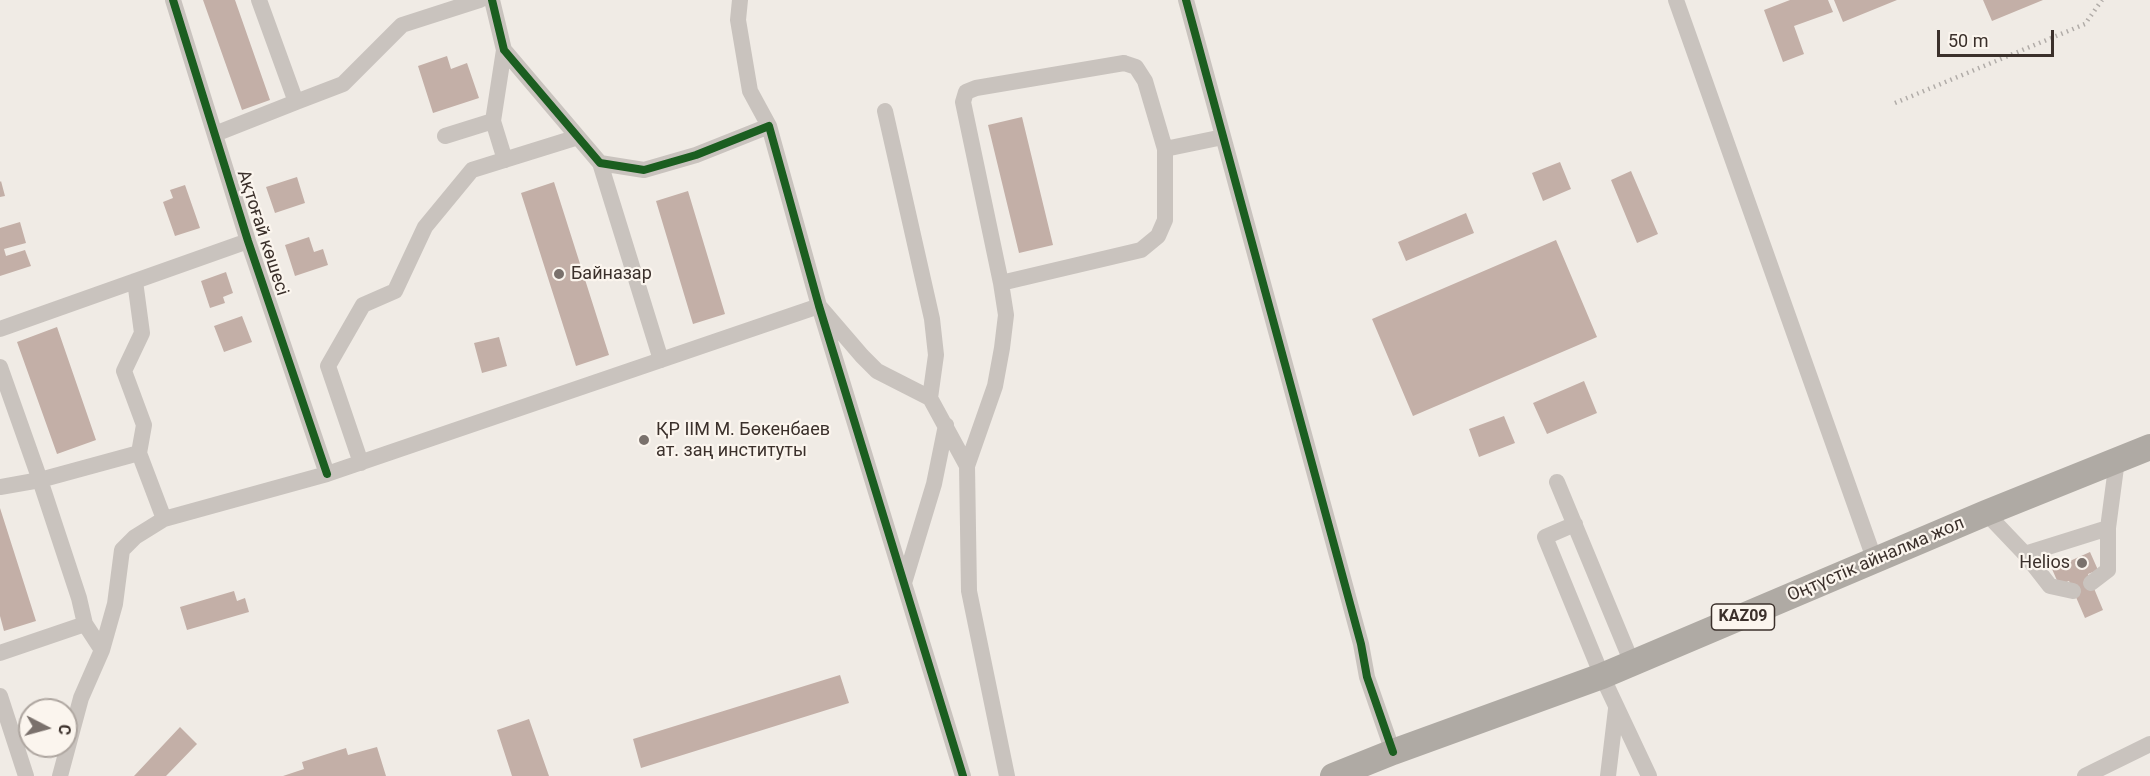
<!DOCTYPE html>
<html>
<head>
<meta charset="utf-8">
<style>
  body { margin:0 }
  #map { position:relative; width:2150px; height:776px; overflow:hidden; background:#f0ebe5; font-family:Roboto,sans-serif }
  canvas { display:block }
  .north { position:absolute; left:18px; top:698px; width:60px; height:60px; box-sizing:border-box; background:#fbf5ee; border:2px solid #aea6a0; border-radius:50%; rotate:96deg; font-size:16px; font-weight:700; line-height:24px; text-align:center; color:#3b302b }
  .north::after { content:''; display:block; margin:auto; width:21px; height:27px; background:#7a716c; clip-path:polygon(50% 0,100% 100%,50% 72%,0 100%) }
  .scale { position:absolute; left:1937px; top:30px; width:117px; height:27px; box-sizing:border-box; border:3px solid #3b302b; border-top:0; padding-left:8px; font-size:18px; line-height:21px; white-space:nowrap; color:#3b302b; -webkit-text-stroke:4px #fbf5ee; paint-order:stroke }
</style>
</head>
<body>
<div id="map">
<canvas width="2150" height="776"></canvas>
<div class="north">С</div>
<div class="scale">50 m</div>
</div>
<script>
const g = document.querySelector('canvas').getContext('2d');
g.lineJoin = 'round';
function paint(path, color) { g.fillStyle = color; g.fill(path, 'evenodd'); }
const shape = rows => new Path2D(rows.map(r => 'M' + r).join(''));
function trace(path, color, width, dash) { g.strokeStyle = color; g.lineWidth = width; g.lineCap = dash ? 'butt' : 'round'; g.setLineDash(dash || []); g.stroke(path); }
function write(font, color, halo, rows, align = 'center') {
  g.font = font + ' Roboto,sans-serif'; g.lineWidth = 4.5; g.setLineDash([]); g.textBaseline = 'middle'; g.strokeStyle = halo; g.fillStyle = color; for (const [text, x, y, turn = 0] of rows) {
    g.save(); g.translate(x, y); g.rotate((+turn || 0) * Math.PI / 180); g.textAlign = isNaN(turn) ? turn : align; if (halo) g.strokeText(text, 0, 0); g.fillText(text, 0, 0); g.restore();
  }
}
paint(shape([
  [203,0,235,0,270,100,242,110],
  [1790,0,1828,0,1833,12,1794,26,1804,54,1783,62,1764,10],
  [1834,0,1897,0,1843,22],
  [1983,0,2043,0,1992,21],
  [447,56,451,69,467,63,479,98,433,113,418,66],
  [1022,117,1053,245,1019,253,988,125],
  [1560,162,1571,189,1543,201,1532,173],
  [1631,171,1658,234,1637,243,1611,180],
  [297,177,305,203,275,213,266,187],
  [1,181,5,196,0,197,0,182],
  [554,182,609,355,576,366,521,193],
  [185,185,200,228,175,236,163,202,173,198,170,190],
  [688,191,725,314,693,324,656,201],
  [1466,213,1474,233,1406,261,1398,242],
  [20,222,26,243,4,249,6,256,25,250,31,266,0,276,0,228],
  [309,237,314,252,323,249,328,265,295,276,285,245],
  [1556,240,1597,337,1413,416,1372,319],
  [226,272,233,293,223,297,225,303,210,308,201,281],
  [242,316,252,342,224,352,214,326],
  [57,327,96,440,57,454,17,342],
  [499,337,507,366,482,373,474,343],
  [1584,381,1597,413,1547,434,1533,403],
  [1504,416,1515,443,1479,457,1469,429],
  [0,508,36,621,4,631,0,616],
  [2090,552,2098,570,2088,574,2103,610,2085,618,2069,581,2059,585,2052,569],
  [234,591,237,601,245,598,249,612,187,630,180,607],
  [840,675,849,703,641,768,633,739],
  [529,719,549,776,512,776,497,730],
  [180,727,197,744,166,776,134,776],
  [377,747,386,776,283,776,304,769,302,762,346,748,348,755]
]), '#c3afa7');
trace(shape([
  [173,0,248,241,327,474],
  [492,0,504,50,600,163,644,170,696,155,769,126],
  [740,0,738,20,750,91,769,126,819,306,963,776],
  [1186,0,1361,644,1367,677,1393,752],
  [1676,0,1875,561],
  [1124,63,1136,67,1145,81,1165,149,1165,220,1158,236,1141,250,1001,283,963,102,966,92,976,88,1124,63],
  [296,102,343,84,402,25,480,0],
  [885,111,932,319,936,355,930,398,967,466,969,591,1007,776],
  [493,121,505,160],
  [215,134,296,102,259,0],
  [445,136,493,121,504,50],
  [1165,149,1223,137],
  [600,163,661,360],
  [135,281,142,333,124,371,144,425,139,453],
  [0,329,248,241],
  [0,367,40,480,79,598,85,624,102,650],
  [361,463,328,366,363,305,395,291,425,227,472,170,578,137],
  [967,466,995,386,1002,348,1006,315,1001,283],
  [1557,482,1632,663],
  [0,487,40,480,139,453,164,519],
  [1986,513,2025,554,2050,586,2073,591],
  [1575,524,1545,537,1602,676,1649,776],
  [2025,554,2108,528],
  [904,583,934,484,946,425],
  [2091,583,2108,570,2108,528,2117,460],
  [0,653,85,624],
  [0,696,26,776],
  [60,776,81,698,102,650,115,604,122,550,135,537,164,519,327,474,819,306,862,356,877,371,930,398],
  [1608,776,1616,709],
  [2085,776,2150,744]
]), '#c9c3be', 16);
trace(shape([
  [1333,776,1393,752,1602,676,1986,513,2150,447]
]), '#afaaa4', 26);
trace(shape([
  [1895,103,2085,24,2102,0]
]), '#b1aca8', 4.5, [1.5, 4.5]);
trace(shape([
  [173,0,248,241,327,474],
  [492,0,504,50,600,163,644,170,696,155,769,126,819,306,963,776],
  [1186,0,1361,644,1367,677,1393,752]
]), '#1b5e20', 8);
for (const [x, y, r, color] of [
  [559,274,6,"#7a716c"],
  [644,440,6,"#7a716c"],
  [2082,563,6,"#7a716c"]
]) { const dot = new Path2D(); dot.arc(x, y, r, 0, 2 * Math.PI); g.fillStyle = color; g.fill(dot); trace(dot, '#fbf5ee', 2); }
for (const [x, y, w] of [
  [1743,617,63]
]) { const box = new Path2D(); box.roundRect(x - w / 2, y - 13, w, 26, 4.5); g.fillStyle = '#fbf5ee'; g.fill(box); trace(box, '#3b302b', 1.5); }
write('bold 16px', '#3b302b', null, [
  ["KAZ09",1743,617]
]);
write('18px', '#3b302b', '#fbf5ee', [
  ["Ақтоғай көшесі",262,233,72],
  ["Оңтүстік айналма жол",1876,560,-23]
]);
write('18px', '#3b302b', '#fbf5ee', [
  ["Байназар",571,274],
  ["ҚР ІІМ М. Бөкенбаев",656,430],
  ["ат. заң институты",656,451],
  ["Helios",2070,563,"right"]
], 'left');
</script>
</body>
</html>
